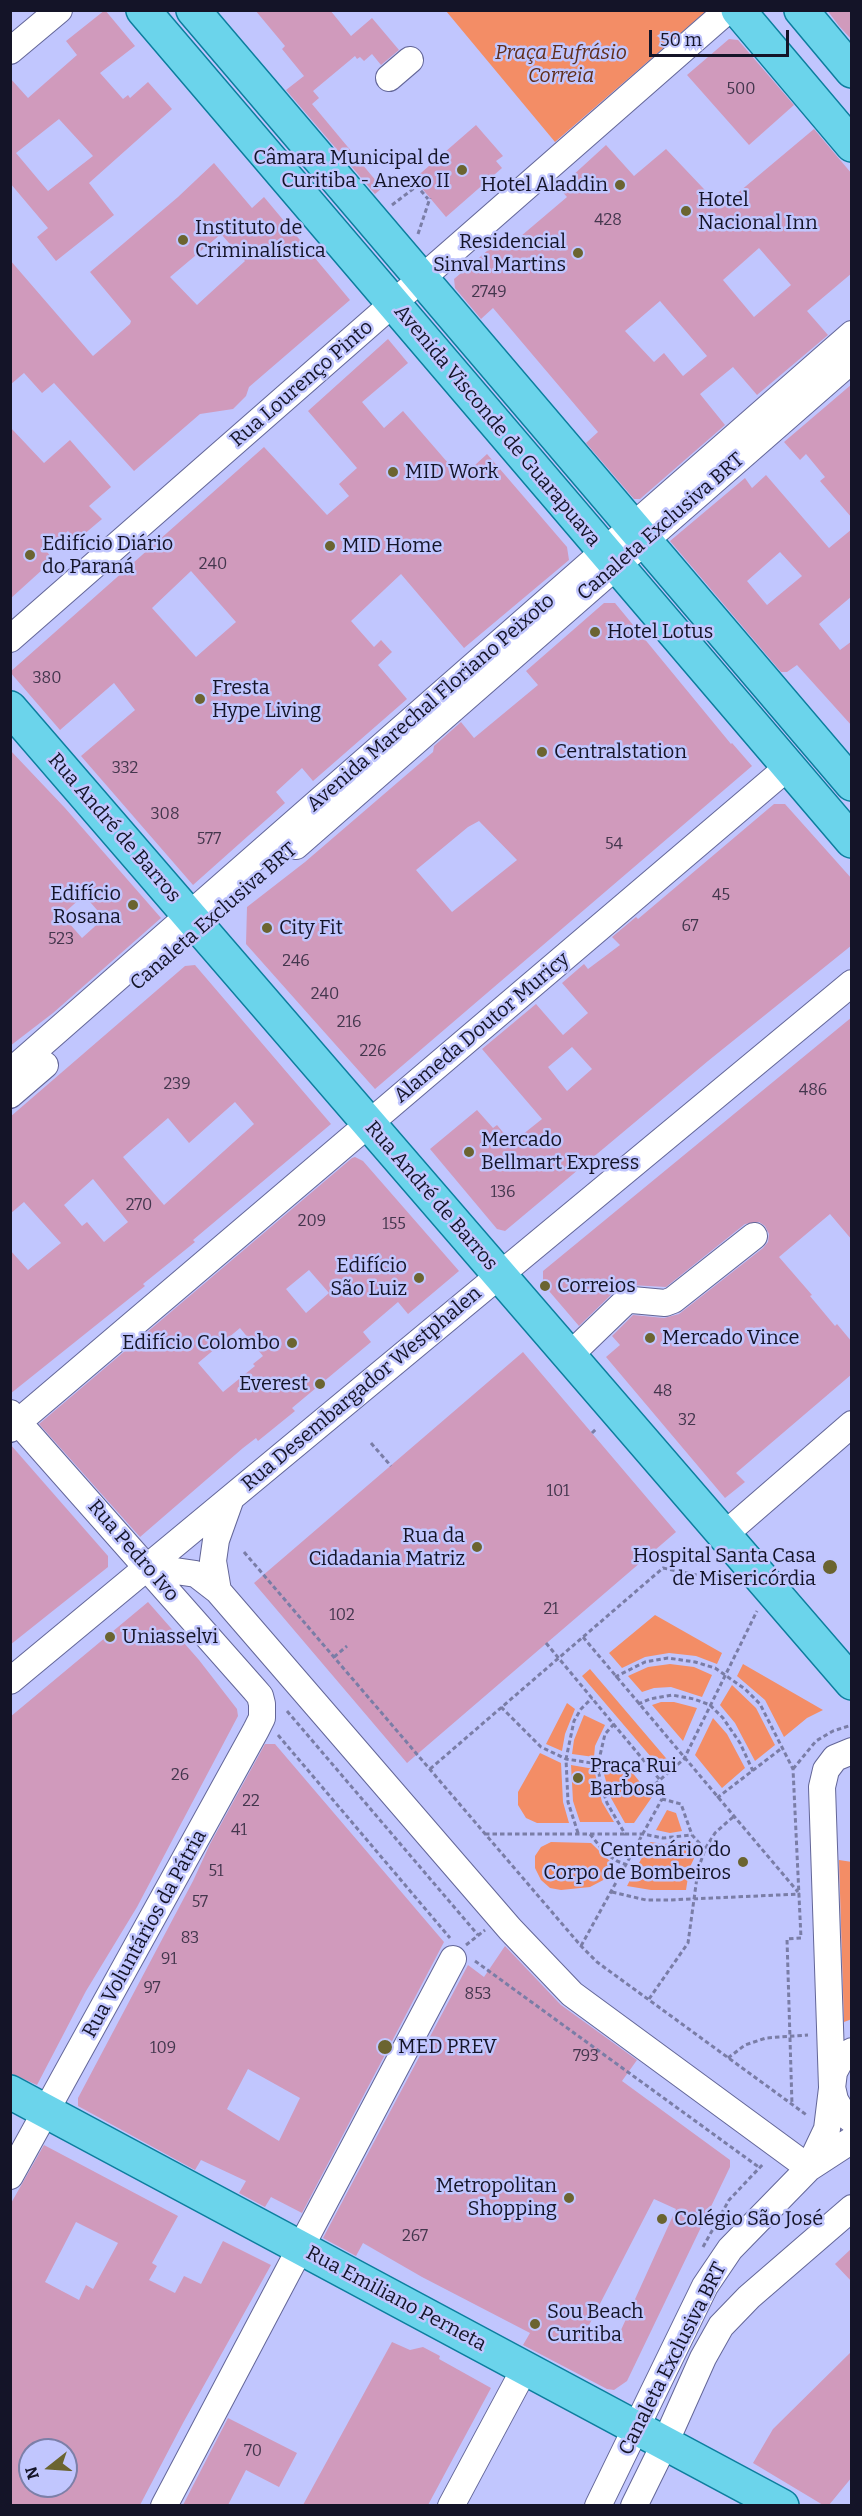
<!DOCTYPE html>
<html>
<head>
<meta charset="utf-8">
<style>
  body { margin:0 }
  #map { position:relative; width:862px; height:2516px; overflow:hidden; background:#c1c6fe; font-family:Bitter,serif }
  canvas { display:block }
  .frame { position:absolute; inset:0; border:12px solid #141428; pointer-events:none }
  .north { position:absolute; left:18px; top:2438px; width:60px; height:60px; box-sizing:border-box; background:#c1c6fe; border:2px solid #7c7fa8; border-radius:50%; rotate:253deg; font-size:16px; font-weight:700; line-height:24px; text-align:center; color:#141428 }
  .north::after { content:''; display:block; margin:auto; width:21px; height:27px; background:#6b6430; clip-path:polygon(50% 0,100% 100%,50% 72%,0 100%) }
  .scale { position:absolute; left:649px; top:30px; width:140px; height:27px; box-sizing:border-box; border:3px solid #141428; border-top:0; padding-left:8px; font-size:18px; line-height:21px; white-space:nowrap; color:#141428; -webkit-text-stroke:4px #c1c6fe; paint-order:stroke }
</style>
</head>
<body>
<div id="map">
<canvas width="862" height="2516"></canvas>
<div class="frame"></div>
<div class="north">N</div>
<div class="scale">50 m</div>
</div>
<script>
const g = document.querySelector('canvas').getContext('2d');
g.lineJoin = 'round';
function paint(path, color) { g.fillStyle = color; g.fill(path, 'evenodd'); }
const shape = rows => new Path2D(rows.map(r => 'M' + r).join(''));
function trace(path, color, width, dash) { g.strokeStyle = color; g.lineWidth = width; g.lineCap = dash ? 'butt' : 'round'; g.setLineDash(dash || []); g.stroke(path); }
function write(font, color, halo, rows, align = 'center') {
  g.font = font + ' Bitter,serif'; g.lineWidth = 5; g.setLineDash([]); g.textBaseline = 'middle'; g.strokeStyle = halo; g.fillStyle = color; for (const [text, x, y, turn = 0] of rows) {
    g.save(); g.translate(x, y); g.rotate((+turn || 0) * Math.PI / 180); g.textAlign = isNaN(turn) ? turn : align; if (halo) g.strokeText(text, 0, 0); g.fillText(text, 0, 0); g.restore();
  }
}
paint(shape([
  [446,11,706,11,555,142],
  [655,1615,722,1653,717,1664,696,1656,669,1653,645,1657,622,1668,609,1653],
  [670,1664,694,1667,712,1675,702,1697,671,1687,654,1688,642,1692,628,1676,648,1667],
  [743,1664,823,1710,807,1718,784,1737,765,1700,737,1676],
  [590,1669,671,1764,663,1771,582,1676],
  [732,1685,756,1708,775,1745,755,1761,735,1723,720,1705],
  [661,1702,674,1702,697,1708,683,1741,652,1705],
  [567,1703,575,1709,565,1734,562,1751,546,1744],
  [584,1715,605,1725,595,1746,594,1757,572,1754,574,1740],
  [713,1718,727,1734,745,1768,722,1788,695,1755],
  [540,1753,561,1763,563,1802,569,1823,537,1823,526,1818,518,1805,518,1792],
  [571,1765,594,1769,602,1802,614,1822,580,1822,573,1801],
  [603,1771,631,1771,652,1797,634,1823,625,1823,611,1798],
  [667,1810,676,1813,682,1831,670,1833,656,1830],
  [551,1842,591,1843,615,1866,609,1877,590,1887,561,1890,550,1888,541,1880,535,1868,535,1856,541,1847],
  [650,1842,664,1844,691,1842,698,1850,690,1867,654,1869,638,1865],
  [839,1860,852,1862,852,2019,844,2022],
  [633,1874,654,1877,688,1877,686,1890,651,1890,627,1886]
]), '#f38d66');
paint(shape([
  [105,10,135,46,100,73,123,99,128,95,130,98,148,82,172,109,89,183,114,215,56,261,37,237,48,228,10,183,10,78,28,98,77,55,66,41],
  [59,119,93,156,48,191,16,153],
  [255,10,330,10,351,36,372,18,399,50,381,65,372,54,364,61,360,57,357,59,355,56,313,91,319,98,312,104,382,188,375,194,286,90,304,76,282,49,285,46],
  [827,10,852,10,852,40,839,26],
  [729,39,738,40,794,105,749,145,687,75],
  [476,125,503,156,496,161,502,168,446,217,414,179],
  [814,129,852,174,852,273,807,311,828,335,757,395,733,367,700,394,725,425,640,499,634,499,586,443,598,432,493,308,481,319,455,288,454,279,507,234,514,242,567,197,559,188,606,145,634,176,666,149,721,207],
  [759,248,791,285,754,317,723,280],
  [660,301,707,356,683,376,664,353,654,362,625,331],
  [214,163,252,208,264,197,350,300,249,387,246,396,233,409,200,414,134,471,54,383,42,393,24,373,10,385,10,260,93,356,130,324,131,321,90,272,178,197],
  [221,234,245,261,197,305,170,277],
  [388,339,408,363,362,402,384,428,403,411,461,478,487,454,567,547,569,560,464,648,401,574,351,621,374,647,381,640,392,652,378,665,407,699,313,781,302,768,276,792,285,803,193,885,81,756,135,710,114,683,60,730,10,672,264,447,327,515,349,496,339,484,357,468,308,411],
  [191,571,236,622,196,657,152,608],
  [852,384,852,518,820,481,825,477,806,454,800,460,784,442],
  [10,427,44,463,70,440,111,487,89,506,102,519,76,541,68,531,45,549,53,560,10,599],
  [766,475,829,548,852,529,852,596,819,624,840,650,852,641,852,726,797,665,787,672,781,672,670,541,745,478,752,488],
  [780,552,802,576,767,605,747,581],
  [604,603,615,603,731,744,732,743,752,766,375,1089,246,944,247,907,305,862,433,752,434,746,461,722,474,738,538,685,526,671],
  [479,821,517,860,452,912,416,870,468,827],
  [10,750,65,808,161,918,53,1013,10,1046],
  [84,895,104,918,82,938,62,915],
  [774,804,785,804,852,879,852,945,708,1061,505,1231,497,1229,430,1149,477,1110,493,1128,497,1125,512,1143,542,1119,482,1049,536,1004,563,1035,588,1013,562,983,584,964,588,969,620,945,612,937,636,917,638,919],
  [572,1047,592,1069,567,1091,548,1067],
  [195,965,331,1124,193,1240,195,1242,143,1284,145,1286,10,1394,10,1250,28,1270,61,1243,24,1202,10,1214,10,1117,185,966],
  [235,1102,254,1124,164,1205,123,1157,168,1118,189,1143],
  [93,1179,128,1222,104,1242,87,1222,82,1226,64,1205],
  [852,1017,852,1240,830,1214,779,1257,812,1295,810,1296,835,1326,837,1324,852,1342,852,1374,736,1473,745,1482,725,1498,606,1357,620,1345,612,1336,633,1315,664,1318,679,1314,763,1248,768,1242,769,1234,765,1226,759,1222,745,1224,666,1287,630,1285,616,1290,579,1326,543,1284,543,1271],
  [355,1157,363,1161,459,1271,408,1314,398,1302,363,1332,371,1342,292,1408,295,1411,258,1441,256,1438,243,1448,140,1537,39,1424,352,1158],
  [309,1270,329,1293,306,1313,286,1289],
  [240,1328,263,1356,253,1364,255,1366,223,1392,198,1363],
  [523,1352,676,1532,407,1763,254,1583],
  [10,1444,108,1556,108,1567,10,1645],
  [148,1602,199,1660,237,1709,238,1716,137,1907,86,1991,37,2085,10,2073,10,1717],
  [265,1744,275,1744,444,1942,302,2213,271,2197,265,2207,239,2193,246,2181,201,2160,195,2170,78,2106,78,2098,193,1881,210,1844],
  [248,2069,300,2098,279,2141,227,2109],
  [505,1946,561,2005,637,2060,622,2081,730,2160,730,2167,627,2381,614,2390,607,2389,523,2345,530,2333,422,2277,363,2243,356,2256,323,2238,468,1965,484,1977],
  [654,2199,676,2209,616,2341,588,2327],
  [44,2145,178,2216,152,2263,157,2266,149,2280,175,2293,184,2276,201,2284,223,2241,271,2265,183,2423,140,2505,10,2505,10,2205],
  [76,2222,118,2243,93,2289,86,2285,79,2300,45,2282],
  [30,2450,66,2450,66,2486,30,2486],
  [852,2248,852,2282,835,2264],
  [392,2342,410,2350,423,2347,440,2356,439,2359,491,2388,428,2505,303,2505],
  [852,2351,852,2477,829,2505,823,2505,753,2463,773,2429],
  [228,2418,297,2453,279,2487,246,2470,228,2505,183,2505]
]), '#d09abc');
const minor = shape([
  [10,51,59,10],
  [389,78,410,60],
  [10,639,728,10],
  [296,846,852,360],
  [10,1072,852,334],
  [10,1095,45,1065],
  [569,1356,626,1301,632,1300,665,1303,673,1300,754,1236],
  [10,1413,254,1689,260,1696,262,1704,262,1718,256,1730,10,2176],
  [10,1429,788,767],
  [724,1535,852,1424],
  [148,1567,196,1574,218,1591,510,1929,572,1994,809,2168],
  [218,1591,213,1561,216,1540,231,1498],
  [10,1681,852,983],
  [852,1751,835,1758,826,1770,822,1787,832,2087,835,2100,842,2112,852,2120],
  [809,2167,827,2129,834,2072,841,2059,852,2051],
  [164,2506,453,1959],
  [451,2506,525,2368],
  [598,2506,705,2286,730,2249,809,2168,852,2140],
  [634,2506,665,2443,703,2358,721,2326,749,2297,852,2208]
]);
const major = shape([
  [143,10,852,841],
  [193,10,852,784],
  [738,10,852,145],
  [801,10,852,71],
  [10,708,852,1683],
  [10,2092,782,2506]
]);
trace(minor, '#636698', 28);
trace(major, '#0c7e9e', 36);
trace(shape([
  [392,205,417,186,428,199],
  [418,234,430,198],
  [592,1433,596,1429],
  [371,1443,391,1466],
  [244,1552,581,1946,597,1962,808,2116],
  [583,1637,798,1892],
  [546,1643,660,1780],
  [334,1657,347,1646],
  [615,1677,645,1662,668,1658,695,1662,715,1668,745,1689,760,1704,793,1769,801,1938,787,1939,792,2105],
  [638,1704,650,1699,672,1695,694,1699,710,1705,723,1718,740,1743,753,1771],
  [501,1707,541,1747,566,1759,598,1764],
  [287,1711,478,1935],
  [614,1724,605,1734,598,1764,600,1782,607,1803,625,1834,643,1834,663,1838,692,1835],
  [278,1735,450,1938],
  [430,1769,663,1568,720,1580],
  [793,1769,816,1741,833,1731,852,1725],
  [717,1798,782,1748],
  [578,1833,568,1802,566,1759,574,1721,581,1709,592,1698],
  [485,1834,625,1834],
  [590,1834,605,1853,617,1861,640,1870,674,1874,697,1870],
  [705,1849,692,1835,681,1804,662,1799,653,1786,684,1759,757,1611],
  [612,1892,646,1900,669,1900,800,1894],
  [466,1945,485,1930],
  [581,1946,662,1799],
  [475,1961,760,2168],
  [649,1999,688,1943,698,1870,705,1849,715,1833,733,1817],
  [728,2058,745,2045,766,2038,808,2035],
  [703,2247,729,2200,764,2163]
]), '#7a7da6', 3, [4.5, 3]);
trace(minor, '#fff', 26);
trace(major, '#6bd4eb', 33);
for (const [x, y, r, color] of [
  [462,170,6,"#6b6430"],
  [620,185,6,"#6b6430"],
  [686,211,6,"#6b6430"],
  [183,240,6,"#6b6430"],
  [578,253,6,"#6b6430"],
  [393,472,6,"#6b6430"],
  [330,546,6,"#6b6430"],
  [30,555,6,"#6b6430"],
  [595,632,6,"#6b6430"],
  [200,699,6,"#6b6430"],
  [542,752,6,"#6b6430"],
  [133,905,6,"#6b6430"],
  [267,928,6,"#6b6430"],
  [469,1152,6,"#6b6430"],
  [419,1278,6,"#6b6430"],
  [545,1286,6,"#6b6430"],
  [650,1338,6,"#6b6430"],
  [292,1343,6,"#6b6430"],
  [320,1384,6,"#6b6430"],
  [477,1547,6,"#6b6430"],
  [830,1567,8,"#6b6430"],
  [110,1637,6,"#6b6430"],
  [578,1778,6,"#6b6430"],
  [743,1862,6,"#6b6430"],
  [385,2047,8,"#6b6430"],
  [569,2198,6,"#6b6430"],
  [662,2219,6,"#6b6430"],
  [535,2324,6,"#6b6430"]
]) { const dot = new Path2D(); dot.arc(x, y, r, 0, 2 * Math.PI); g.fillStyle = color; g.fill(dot); trace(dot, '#c1c6fe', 2); }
write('16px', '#43364d', null, [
  ["500",741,90],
  ["428",608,221],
  ["2749",489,293],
  ["240",213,565],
  ["380",47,679],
  ["332",125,769],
  ["308",165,815],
  ["577",209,840],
  ["54",614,845],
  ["45",721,896],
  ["67",690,927],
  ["523",61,940],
  ["246",296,962],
  ["240",325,995],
  ["216",349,1023],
  ["226",373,1052],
  ["239",177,1085],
  ["486",813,1091],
  ["136",503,1193],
  ["270",139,1206],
  ["209",312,1222],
  ["155",394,1225],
  ["48",663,1392],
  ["32",687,1421],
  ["101",558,1492],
  ["21",551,1610],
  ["102",342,1616],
  ["26",180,1776],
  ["22",251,1802],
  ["41",239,1831],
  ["51",216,1872],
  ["57",200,1903],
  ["83",190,1939],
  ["91",169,1960],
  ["97",152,1989],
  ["853",478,1995],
  ["109",163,2049],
  ["793",586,2057],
  ["267",415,2237],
  ["70",253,2452]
]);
write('italic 20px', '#602e1b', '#c1c6fe', [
  ["Praça Eufrásio",561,53],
  ["Correia",561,76]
]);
write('20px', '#141428', '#c1c6fe', [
  ["Câmara Municipal de",450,158,"right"],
  ["Curitiba - Anexo II",450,181,"right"],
  ["Hotel Aladdin",608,185,"right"],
  ["Hotel",698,200],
  ["Nacional Inn",698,223],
  ["Instituto de",195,228],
  ["Criminalística",195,251],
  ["Residencial",566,242,"right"],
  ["Sinval Martins",566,265,"right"],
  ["MID Work",405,472],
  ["Edifício Diário",42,544],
  ["do Paraná",42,567],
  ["MID Home",342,546],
  ["Hotel Lotus",607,632],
  ["Fresta",212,688],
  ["Hype Living",212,711],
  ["Centralstation",554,752],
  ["Edifício",121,894,"right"],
  ["Rosana",121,917,"right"],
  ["City Fit",279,928],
  ["Mercado",481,1140],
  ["Bellmart Express",481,1163],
  ["Edifício",407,1266,"right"],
  ["São Luiz",407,1289,"right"],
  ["Correios",557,1286],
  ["Mercado Vince",662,1338],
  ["Edifício Colombo",280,1343,"right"],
  ["Everest",308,1384,"right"],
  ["Rua da",465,1536,"right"],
  ["Cidadania Matriz",465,1559,"right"],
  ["Hospital Santa Casa",816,1556,"right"],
  ["de Misericórdia",816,1579,"right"],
  ["Uniasselvi",122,1637],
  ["Praça Rui",590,1766],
  ["Barbosa",590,1789],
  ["Centenário do",731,1850,"right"],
  ["Corpo de Bombeiros",731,1873,"right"],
  ["MED PREV",398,2047],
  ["Metropolitan",557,2186,"right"],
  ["Shopping",557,2209,"right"],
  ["Colégio São José",674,2219],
  ["Sou Beach",547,2312],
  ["Curitiba",547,2335]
], 'left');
write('20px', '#141428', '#c1c6fe', [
  ["Rua Lourenço Pinto",302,384,-41],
  ["Avenida Visconde de Guarapuava",497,426,50],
  ["Canaleta Exclusiva BRT",661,527,-41],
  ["Avenida Marechal Floriano Peixoto",431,703,-41],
  ["Rua André de Barros",114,828,49],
  ["Canaleta Exclusiva BRT",214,917,-41],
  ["Alameda Doutor Muricy",482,1028,-40],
  ["Rua André de Barros",431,1196,49],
  ["Rua Desembargador Westphalen",362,1389,-40],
  ["Rua Pedro Ivo",133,1551,49],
  ["Rua Voluntários da Pátria",145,1934,-61],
  ["Rua Emiliano Perneta",396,2299,28],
  ["Canaleta Exclusiva BRT",673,2359,-63]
]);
</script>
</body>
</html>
